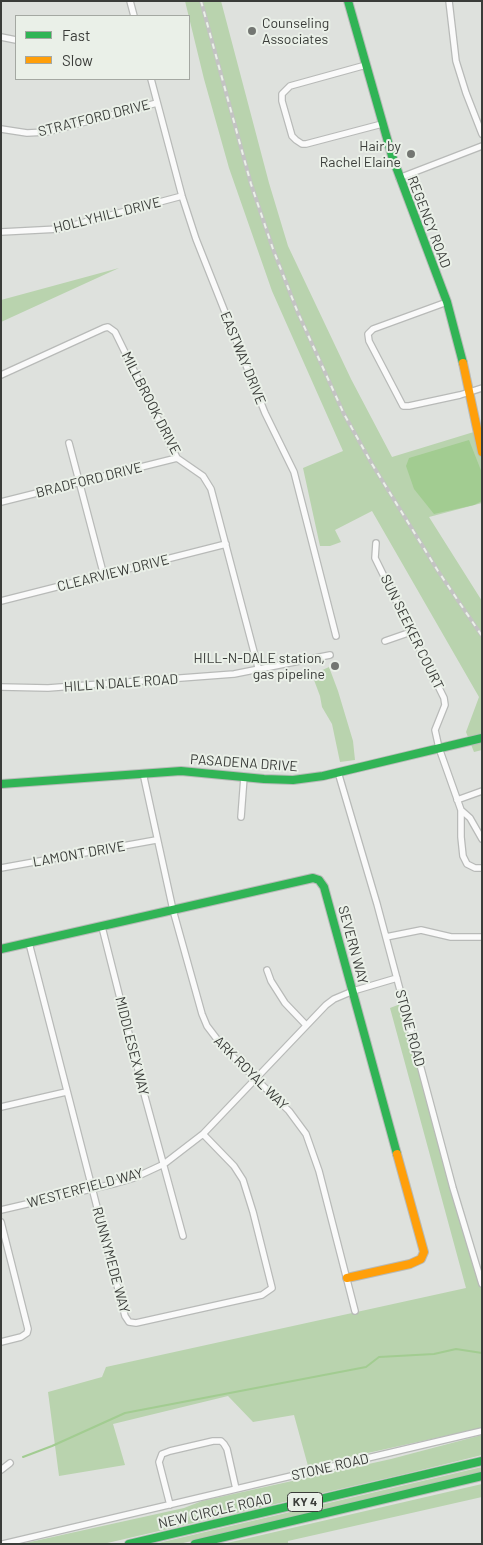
<!DOCTYPE html>
<html>
<head>
<meta charset="utf-8">
<style>
  body { margin:0 }
  #map { position:relative; width:483px; height:1545px; overflow:hidden; background:#dee1dd; font-family:Barlow,sans-serif }
  canvas { display:block }
  .frame { position:absolute; inset:0; border:2px solid #3a3c39; pointer-events:none }
  .legend { position:absolute; left:15px; top:15px; width:175px; height:65px; box-sizing:border-box; background:#eaf0e8; border:1px solid #a4a8a2; margin:0; padding:6px 9px; list-style:none; font-size:15px; color:#3a3c39 }
  .legend li { display:flex; align-items:center; gap:10px; height:25px }
  .legend b { width:25px; border:1px solid #a4a8a2 }
</style>
</head>
<body>
<div id="map">
<canvas width="483" height="1545"></canvas>
<div class="frame"></div>
<ul class="legend">
<li><b style="height:6px;background:#30b455"></b>Fast</li>
<li><b style="height:6px;background:#ff9f0a"></b>Slow</li>
</ul>
</div>
<script>
const g = document.querySelector('canvas').getContext('2d');
g.lineJoin = 'round';
function paint(path, color) { g.fillStyle = color; g.fill(path, 'evenodd'); }
const shape = rows => new Path2D(rows.map(r => 'M' + r).join(''));
function trace(path, color, width, dash) { g.strokeStyle = color; g.lineWidth = width; g.lineCap = dash ? 'butt' : 'round'; g.setLineDash(dash || []); g.stroke(path); }
function write(font, color, halo, rows, align = 'center') {
  g.font = font + ' Barlow,sans-serif'; g.lineWidth = 4; g.setLineDash([]); g.textBaseline = 'middle'; g.strokeStyle = halo; g.fillStyle = color; for (const [text, x, y, turn = 0] of rows) {
    g.save(); g.translate(x, y); g.rotate((+turn || 0) * Math.PI / 180); g.textAlign = isNaN(turn) ? turn : align; if (halo) g.strokeText(text, 0, 0); g.fillText(text, 0, 0); g.restore();
  }
}
paint(shape([
  [185,1,221,1,269,183,288,246,351,379,392,457,477,431,482,452,482,503,429,517,482,601,482,750,474,752,466,732,479,697,372,511,335,530,341,542,330,546,320,546,303,468,343,451,272,291,229,168,204,79],
  [119,268,1,322,1,300],
  [329,667,338,691,353,741,355,760,340,762,332,724,322,707,320,696,314,680,316,673],
  [403,1003,482,1284,482,1428,308,1466,294,1415,253,1422,228,1396,113,1424,125,1465,59,1476,48,1392,102,1377,106,1367,466,1288,390,1008],
  [482,1435,482,1455,405,1474,103,1544,21,1544,184,1508,202,1501,391,1459],
  [482,1467,482,1473,459,1479,179,1544,154,1544],
  [482,1484,482,1497,288,1541,288,1544,223,1544]
]), '#b9d3ae');
paint(shape([
  [469,440,482,473,482,501,474,505,434,514,414,489,406,466,409,458]
]), '#a2cc91');
trace(shape([
  [23,1457,52,1446,125,1413,366,1367,379,1357,434,1354,456,1349,482,1353]
]), '#a2cc91', 2);
const street = shape([
  [130,1,134,16],
  [449,1,456,61,466,93,482,134],
  [1,37,16,40],
  [366,65,290,86,282,94,282,101,292,136,296,140,302,144,306,144,382,124],
  [151,79,182,196,196,239,265,413,294,472,336,636],
  [1,129,27,133,47,132,157,103],
  [399,178,482,146],
  [1,232,59,229,182,196],
  [447,302,373,329,368,334,369,341,403,406,409,406,460,395,482,388],
  [1,375,104,328,108,327,115,332,177,458,203,476,211,489,259,671],
  [69,443,104,576],
  [1,502,177,458],
  [376,543,375,558,444,698,445,705,435,730,439,748,461,810,461,837,463,856,467,864,475,868,482,868],
  [1,601,226,544],
  [385,641,411,632],
  [1,687,48,688,234,674,330,655],
  [338,772,377,904,453,1188,482,1284],
  [143,773,173,910,202,1014,207,1026,223,1047,289,1111,306,1134,319,1171,355,1311],
  [457,800,482,791],
  [461,810,470,818,482,839],
  [241,817,244,777],
  [1,868,156,840],
  [102,927,145,1097,183,1236],
  [386,937,421,930,451,937,482,937],
  [29,943,125,1316,129,1322,136,1323,262,1295,272,1288,253,1212,243,1180,234,1166,203,1134],
  [267,970,271,981,285,1003,306,1025],
  [1,1107,66,1092],
  [1,1210,117,1183,134,1178,164,1164,203,1134,326,1005,334,999,353,991,397,978],
  [1,1222,28,1329,27,1333,21,1337,1,1342],
  [1,1470,10,1463],
  [170,1505,159,1462,162,1454,170,1451,213,1441,221,1441,224,1444,227,1449,236,1489],
  [3,1544,482,1431]
]);
const fast = shape([
  [348,1,392,156,447,302,463,363],
  [1,784,181,771,264,779,293,780,323,776,482,738],
  [1,949,313,878,319,880,324,887,397,1154],
  [129,1544,482,1461],
  [195,1544,482,1476]
]);
const slow = shape([
  [463,363,482,452],
  [347,1278,410,1264,421,1259,424,1252,397,1154]
]);
trace(street, '#b8bab8', 8);
trace(fast, '#b8bab8', 10);
trace(slow, '#b8bab8', 10);
trace(street, '#fafafa', 5.5);
trace(fast, '#30b455', 8);
trace(slow, '#ff9f0a', 8);
const rail = shape([
  [201,1,251,184,273,249,298,313,344,414,372,464,438,571,482,636]
]);
trace(rail, '#c3c3c3', 4);
trace(rail, '#eaf0e8', 2, [5.5]);
for (const [x, y, r, color] of [
  [252,31,5,"#737672"],
  [411,154,5,"#737672"],
  [335,666,5,"#737672"]
]) { const dot = new Path2D(); dot.arc(x, y, r, 0, 2 * Math.PI); g.fillStyle = color; g.fill(dot); trace(dot, '#eaf0e8', 2); }
for (const [x, y, w] of [
  [305,1502,35]
]) { const box = new Path2D(); box.roundRect(x - w / 2, y - 9.5, w, 19, 4); g.fillStyle = '#eaf0e8'; g.fill(box); trace(box, '#3a3c39', 1); }
write('bold 12px', '#3a3c39', null, [
  ["KY 4",305,1502]
]);
write('14px', '#3a3c39', '#eaf0e8', [
  ["Counseling",262,23,"left"],
  ["Associates",262,39,"left"],
  ["Hair by",401,146],
  ["Rachel Elaine",401,162],
  ["HILL-N-DALE station,",325,658],
  ["gas pipeline",325,674]
], 'right');
write('14px', '#3a3c39', '#eaf0e8', [
  ["STRATFORD DRIVE",94,118,-14],
  ["HOLLYHILL DRIVE",107,215,-14],
  ["REGENCY ROAD",429,222,69],
  ["EASTWAY DRIVE",243,358,68],
  ["MILLBROOK DRIVE",151,403,63],
  ["BRADFORD DRIVE",89,480,-14],
  ["CLEARVIEW DRIVE",113,573,-14],
  ["SUN SEEKER COURT",412,632,64],
  ["HILL N DALE ROAD",121,683,-4],
  ["PASADENA DRIVE",244,763,4],
  ["LAMONT DRIVE",79,854,-10],
  ["SEVERN WAY",353,945,75],
  ["STONE ROAD",410,1028,75],
  ["MIDDLESEX WAY",132,1046,76],
  ["ARK ROYAL WAY",251,1073,45],
  ["WESTERFIELD WAY",85,1188,-15],
  ["RUNNYMEDE WAY",111,1260,75],
  ["STONE ROAD",330,1467,-13],
  ["NEW CIRCLE ROAD",215,1511,-13]
]);
</script>
</body>
</html>
